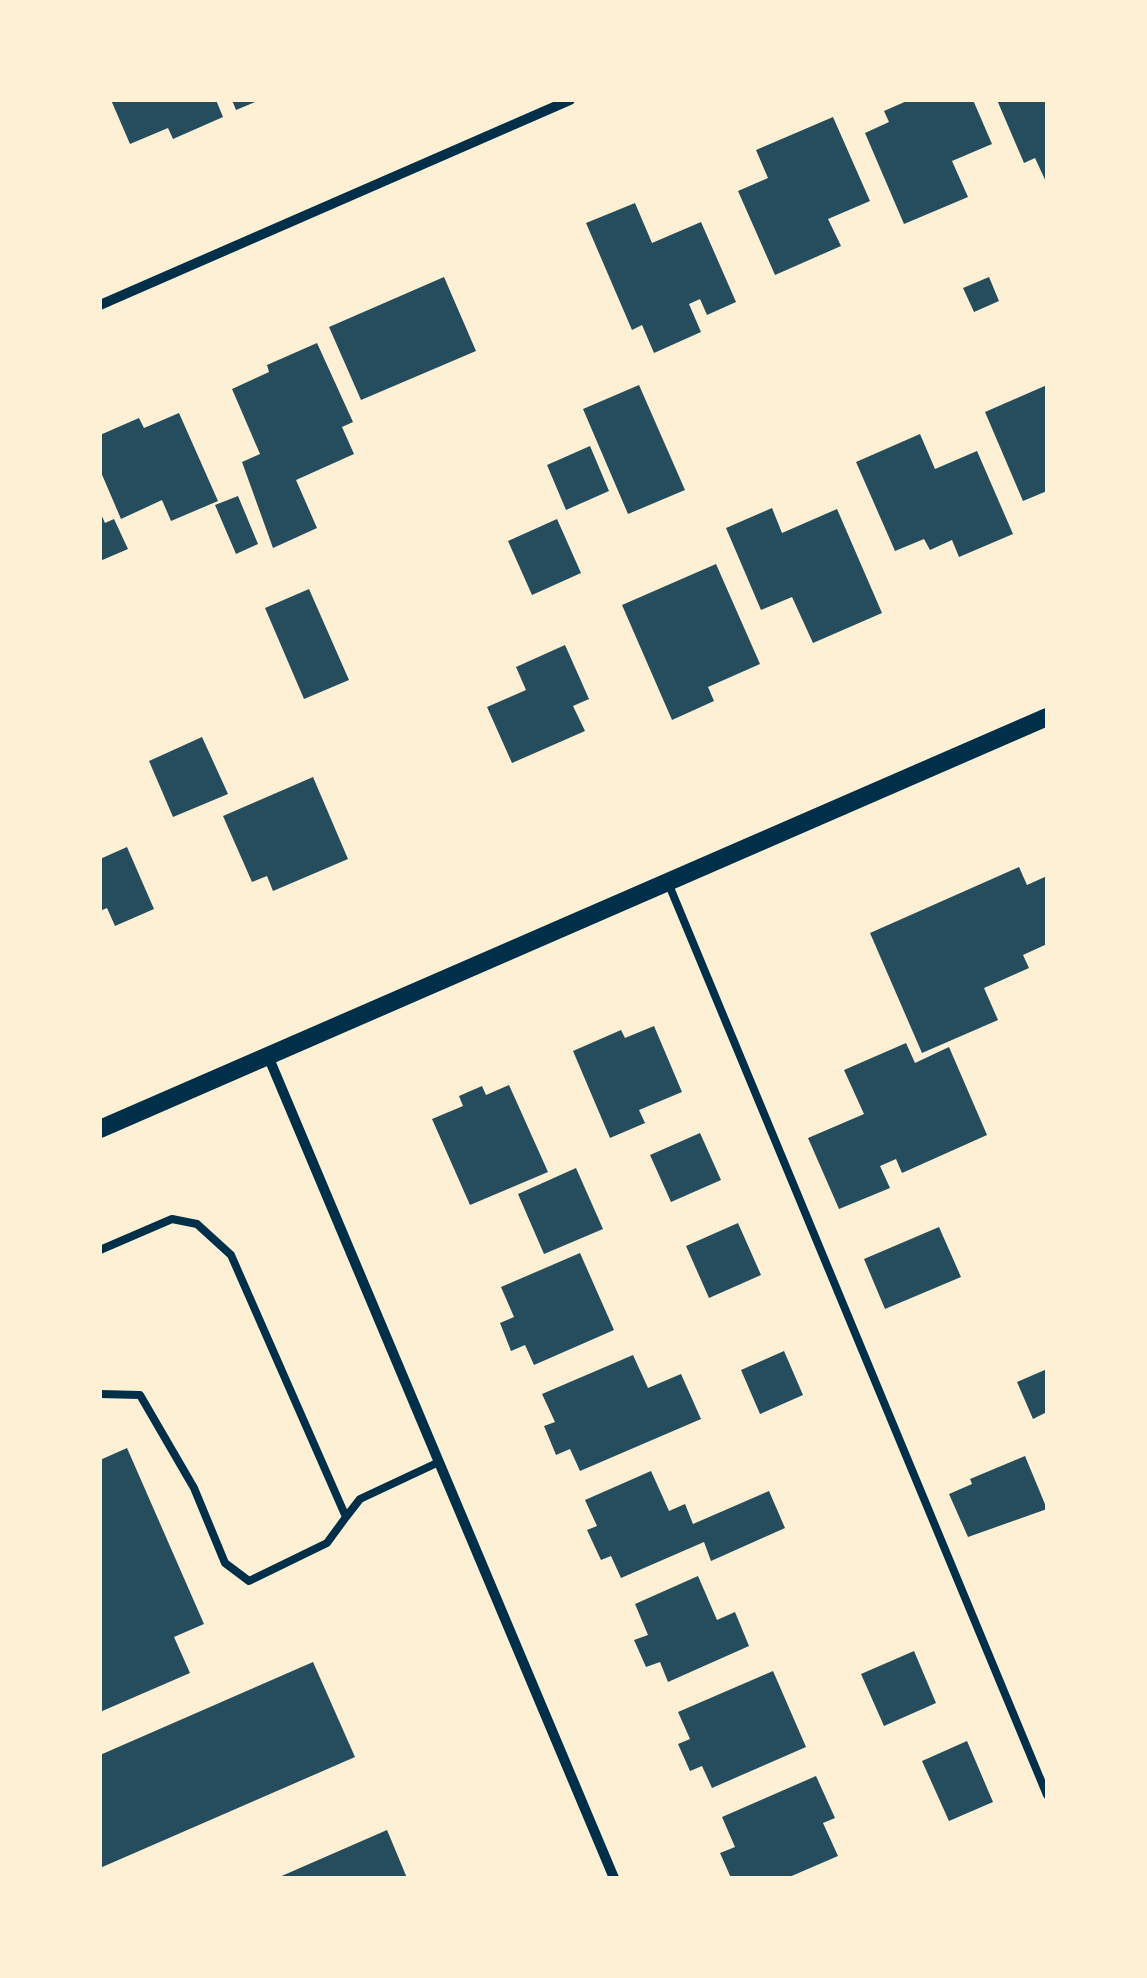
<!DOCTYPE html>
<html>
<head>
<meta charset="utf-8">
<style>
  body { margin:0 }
  #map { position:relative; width:1147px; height:1978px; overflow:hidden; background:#fdf0d5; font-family:Inter,sans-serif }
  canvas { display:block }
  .frame { position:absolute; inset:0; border:102px solid #fdf0d5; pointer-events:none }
</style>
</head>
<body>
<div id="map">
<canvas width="1147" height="1978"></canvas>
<div class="frame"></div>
</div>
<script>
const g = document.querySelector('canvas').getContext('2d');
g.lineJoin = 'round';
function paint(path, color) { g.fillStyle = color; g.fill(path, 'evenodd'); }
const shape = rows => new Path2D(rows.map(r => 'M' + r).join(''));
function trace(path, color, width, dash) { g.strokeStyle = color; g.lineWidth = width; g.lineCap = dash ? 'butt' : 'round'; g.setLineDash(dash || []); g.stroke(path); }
paint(shape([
  [111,100,216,100,223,117,173,139,168,128,130,144],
  [232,100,260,100,236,110],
  [909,100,973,100,992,144,952,161,968,197,904,224,865,133,889,122,884,111],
  [997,100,1047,100,1047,184,1035,158,1024,163],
  [833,117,870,201,828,219,841,246,775,275,738,191,768,178,756,150],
  [635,203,652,243,701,222,736,302,707,315,700,299,689,304,701,332,654,353,642,325,632,330,586,223],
  [444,277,476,351,361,400,329,327],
  [989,277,999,301,974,312,963,288],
  [317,343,353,422,342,427,354,454,296,480,317,528,273,548,242,462,260,454,232,389,269,372,267,365],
  [639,385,685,490,628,514,583,409],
  [1047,385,1047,491,1023,501,985,412],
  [179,413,218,501,171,521,162,500,121,519,100,470,100,435,139,418,144,428],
  [920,434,935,469,977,451,1013,534,959,557,952,540,930,550,924,539,895,551,856,462],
  [590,446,609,491,566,510,547,465],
  [238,496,258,544,236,554,215,505],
  [772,508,782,533,837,509,882,613,813,643,792,597,761,610,726,528],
  [100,512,105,523,114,519,128,549,100,561],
  [557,519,581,573,532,595,508,541],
  [716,564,760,664,708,687,714,701,672,720,622,605],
  [309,589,349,680,304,699,265,608],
  [565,645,589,699,573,706,585,731,512,763,487,707,526,690,516,667],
  [202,737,228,794,173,817,149,761],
  [313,777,348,859,273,891,267,876,252,882,223,816],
  [127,847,154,909,115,926,107,908,100,911,100,859],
  [1019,867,1027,885,1047,876,1047,944,1023,955,1029,968,984,988,998,1020,922,1053,870,933],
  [654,1026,682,1092,639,1110,645,1123,610,1138,573,1051,621,1030,625,1038],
  [906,1043,915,1063,949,1047,987,1135,902,1173,896,1159,880,1166,890,1188,839,1209,808,1138,864,1114,844,1070],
  [509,1085,548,1172,470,1205,432,1119,463,1106,459,1096,482,1086,486,1095],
  [700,1133,721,1180,671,1202,650,1155],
  [576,1168,603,1229,544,1254,518,1194],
  [738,1223,761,1275,709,1298,686,1246],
  [939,1227,961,1277,885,1309,864,1259],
  [580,1253,614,1330,534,1365,525,1345,511,1351,500,1323,514,1317,501,1287],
  [784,1351,803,1395,760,1414,741,1370],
  [633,1355,648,1388,681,1374,701,1419,580,1471,570,1449,556,1455,544,1426,555,1422,542,1394],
  [1047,1369,1047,1412,1033,1419,1017,1382],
  [127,1448,204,1624,174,1637,190,1673,100,1712,100,1460],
  [1025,1456,1047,1509,968,1537,949,1494,972,1484,970,1479],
  [651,1471,669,1511,685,1504,693,1524,769,1491,785,1528,711,1561,704,1542,621,1578,611,1556,601,1560,587,1530,597,1526,585,1500],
  [698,1576,717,1620,735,1612,749,1646,668,1682,660,1662,646,1667,634,1640,648,1635,635,1604],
  [914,1651,936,1703,884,1726,861,1674],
  [313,1662,355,1757,100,1868,100,1755],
  [773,1671,806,1747,712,1788,702,1766,690,1771,678,1744,690,1739,678,1712],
  [967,1741,993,1802,949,1821,922,1761],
  [816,1776,835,1818,823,1823,838,1856,787,1878,731,1878,720,1853,735,1847,722,1817],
  [387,1830,407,1878,277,1878]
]), '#264d5e');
trace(shape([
  [669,885,1047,1795],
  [100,1250,172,1219,197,1224,231,1255,346,1517,327,1543,249,1581,225,1563,194,1488,140,1395,100,1394],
  [346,1517,360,1499,439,1462]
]), '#003049', 8);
trace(shape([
  [100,305,570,100],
  [268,1056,614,1878]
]), '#003049', 10);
trace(shape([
  [100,1129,1047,717]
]), '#003049', 18);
</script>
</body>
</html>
